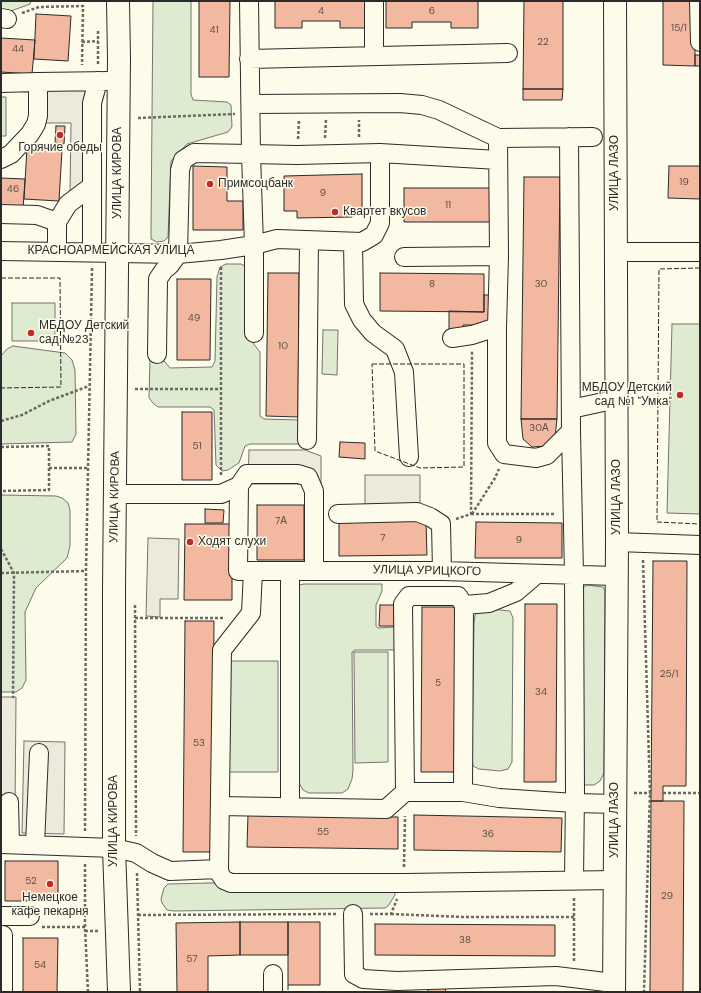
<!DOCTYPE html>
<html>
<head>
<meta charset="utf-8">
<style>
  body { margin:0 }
  #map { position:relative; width:701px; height:993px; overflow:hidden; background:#fdfbea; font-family:"DM Sans",sans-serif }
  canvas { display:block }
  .frame { position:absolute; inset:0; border:2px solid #2b2b2b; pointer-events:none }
</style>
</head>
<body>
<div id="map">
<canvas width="701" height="993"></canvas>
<div class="frame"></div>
</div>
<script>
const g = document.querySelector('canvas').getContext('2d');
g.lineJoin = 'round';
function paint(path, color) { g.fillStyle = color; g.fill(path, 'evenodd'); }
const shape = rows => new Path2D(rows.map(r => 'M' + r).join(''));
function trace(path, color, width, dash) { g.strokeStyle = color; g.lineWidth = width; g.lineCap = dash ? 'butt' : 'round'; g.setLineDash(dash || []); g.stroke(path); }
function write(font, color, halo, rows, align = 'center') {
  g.font = font + ' "DM Sans",sans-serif'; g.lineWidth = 3; g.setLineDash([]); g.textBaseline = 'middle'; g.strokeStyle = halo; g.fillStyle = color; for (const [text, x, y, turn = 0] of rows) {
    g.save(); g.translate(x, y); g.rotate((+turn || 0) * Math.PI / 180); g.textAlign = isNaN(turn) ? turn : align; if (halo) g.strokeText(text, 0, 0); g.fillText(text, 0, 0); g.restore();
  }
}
const green = shape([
  [1,1,31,1,30,4,3,14,1,14,1,1],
  [153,1,191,1,191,94,193,100,227,102,231,105,232,127,228,132,187,144,171,161,168,237,164,241,157,242,151,239,151,231,153,1],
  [1,97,6,97,6,136,1,136,1,97],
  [226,264,241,264,247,267,249,338,260,352,260,416,264,419,301,420,300,444,250,444,245,446,239,463,228,470,222,471,216,465,214,410,210,407,158,407,153,403,149,398,150,359,159,357,165,362,170,368,212,367,215,361,217,277,220,267,226,264],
  [12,303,55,303,55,341,12,341,12,303],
  [672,324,700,324,700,514,667,513,672,324],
  [323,330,338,330,337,375,322,374,323,330],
  [13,346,65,353,72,360,75,370,76,434,72,442,1,444,1,356,7,349,13,346],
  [1,495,56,496,62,498,68,503,70,510,70,546,67,558,36,588,25,612,26,680,22,688,16,692,1,692,1,495],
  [304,584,382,584,382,591,376,605,376,626,378,628,395,627,396,650,355,650,352,652,353,770,352,779,348,789,342,793,309,793,303,790,299,783,299,585,304,584],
  [587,585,603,587,605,591,604,773,600,781,594,785,583,785,581,589,587,585],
  [490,609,510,611,513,618,512,762,508,769,500,771,479,769,473,766,472,757,474,623,475,615,479,611,490,609],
  [354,652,388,652,388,762,355,763,354,652],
  [229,661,278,661,278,772,229,772,229,661],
  [208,883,215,883,395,891,395,895,388,906,385,908,174,911,167,910,162,903,161,899,164,888,168,884,208,883]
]);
paint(green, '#deebd1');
trace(green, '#74746e', 1);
const parking = shape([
  [43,90,86,90,86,194,70,194,71,123,43,123,43,90],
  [249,450,305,450,321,456,321,484,248,484,249,450],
  [365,475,420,475,420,506,365,506,365,475],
  [148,538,179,539,178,599,160,599,160,617,146,616,148,538],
  [1,697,16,697,15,809,1,809,1,697],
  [24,741,65,742,64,834,22,833,24,741]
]);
paint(parking, '#eceadb');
trace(parking, '#74746e', 1);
const building = shape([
  [199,1,230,1,229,77,199,77,199,1],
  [275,1,367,1,367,28,340,28,340,21,302,21,302,28,275,28,275,1],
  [386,1,478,1,478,28,451,28,451,22,412,22,412,28,386,28,386,1],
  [524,1,563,1,563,89,523,89,524,1],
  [663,1,695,1,695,66,663,65,663,1],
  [36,14,71,16,68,61,34,59,36,14],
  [1,38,35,40,32,74,1,72,1,38],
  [695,55,700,55,700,66,695,66,695,55],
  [523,89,563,89,562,100,523,100,523,89],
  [56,126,65,126,64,144,55,143,56,126],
  [27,148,62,150,59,201,24,199,27,148],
  [193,166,227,167,227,201,243,201,243,230,193,230,193,166],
  [669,166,700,166,700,199,668,198,669,166],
  [362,174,362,210,352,210,352,217,297,218,297,211,284,211,284,176,362,174],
  [524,177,560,177,557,419,521,419,524,177],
  [1,178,25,179,23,210,1,209,1,178],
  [404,188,493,188,493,222,404,222,404,188],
  [268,273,299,273,298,417,266,416,268,273],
  [380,273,484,274,484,312,380,311,380,273],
  [177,279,211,279,210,360,177,360,177,279],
  [484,295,491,295,491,325,463,325,463,331,449,331,449,311,484,312,484,295],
  [182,412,212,412,212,480,182,480,182,412],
  [521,419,557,419,555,437,546,446,532,447,523,439,521,419],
  [340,442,365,443,365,459,339,457,340,442],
  [257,505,304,505,304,560,257,560,257,505],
  [205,509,224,510,223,523,205,523,205,509],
  [426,521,427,555,339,556,339,522,426,521],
  [476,522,562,523,562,558,475,558,476,522],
  [185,524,232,524,232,600,184,600,185,524],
  [653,561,687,561,686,786,663,786,663,801,651,801,653,561],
  [525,604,557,604,556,782,524,782,525,604],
  [380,605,394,605,394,626,379,626,380,605],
  [422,607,455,607,454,772,421,772,422,607],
  [185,621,214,621,212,852,183,852,185,621],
  [651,801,684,801,683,992,650,992,651,801],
  [248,815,398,817,398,849,247,847,248,815],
  [414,815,562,818,561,852,414,850,414,815],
  [5,861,58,861,58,901,5,901,5,861],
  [240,922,240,955,208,956,208,992,177,992,176,923,240,922],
  [240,922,288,922,288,955,240,955,240,922],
  [288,922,320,922,320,985,288,985,288,922],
  [375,924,555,925,555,956,375,955,375,924],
  [23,938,58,938,57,992,23,992,23,938],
  [445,987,446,992,428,992,428,989,445,987]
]);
paint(building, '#f2b8a0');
trace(building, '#2b2b2b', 1);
const minor = shape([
  [249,1,251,154,297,155,380,153,498,160],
  [374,1,374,56],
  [699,1,700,42],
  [1,18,7,19],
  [249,59,508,53],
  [38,82,110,81],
  [1,83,38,82,38,116,36,124,30,134,11,154,1,159],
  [251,104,400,103,422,105,439,110,498,138,593,137],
  [569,137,571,431,574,575,575,792,574,881],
  [498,138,499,256,497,327,497,443,504,454,536,458,547,455,571,431],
  [1,214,37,215,57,222],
  [353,242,354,304,362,320,373,333,395,349,404,372,409,457],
  [1,251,178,254,221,250,254,245,277,239,362,242,374,235,380,223,380,153],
  [57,252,57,222,68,204,92,186],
  [92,252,92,103,98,81],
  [616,252,700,252],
  [404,257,499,256],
  [452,338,472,335,497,327],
  [157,354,158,279,164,270,170,265,178,254,180,170,183,160,194,153,251,154,254,245,254,333],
  [571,409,617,399],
  [307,440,309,241],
  [116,494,221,494,239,486],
  [338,514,417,512,430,517,441,524,442,571],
  [617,542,700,545],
  [314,570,314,491,308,477,298,474,247,474,239,486,238,571,442,571,616,576],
  [290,571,290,807],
  [464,605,489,603,516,592,537,574],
  [405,792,463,792],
  [9,802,10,844],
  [220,806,386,809,405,792,403,604,409,596,458,596,464,605,463,792,499,798,575,803,616,804],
  [1,844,114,848,136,853,152,863,170,871,219,869,222,650,251,613,253,571],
  [35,845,39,753],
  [219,869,220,874,224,880,231,883,404,883,615,880],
  [353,914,354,974,363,979,397,981,556,976,614,983],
  [1,916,30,916],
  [273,974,273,992],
  [3,992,3,935]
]);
const major = shape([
  [118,1,119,58,114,589,114,848,119,992],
  [614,992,617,542,615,1]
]);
trace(minor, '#2b2b2b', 20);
trace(major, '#2b2b2b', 24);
trace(shape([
  [22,13,39,7,83,6,82,65],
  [82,42,98,41],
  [98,64,98,29],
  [138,118,235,114],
  [359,137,359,120],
  [325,138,326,119],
  [298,139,299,120],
  [135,389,221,389],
  [1,421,22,415,49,401,89,386],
  [1,447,49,446,49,490,1,491],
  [49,468,88,468],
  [221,475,221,266],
  [471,514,556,514],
  [472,514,495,478,499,469],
  [456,519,471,514,472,351],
  [1,549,14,573,13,698],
  [643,560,650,793,644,992],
  [1,573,86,571],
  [135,605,136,836],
  [135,618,225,618],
  [634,793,651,793],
  [663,793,700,793],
  [85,831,86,571,92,268],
  [85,864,85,927,88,992],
  [404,867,405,816],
  [137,873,140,992],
  [370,914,391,914,397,899],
  [391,914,463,917,574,917],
  [138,915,337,914],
  [42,927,85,927],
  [85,931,98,931],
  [574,961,574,898]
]), '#6a6964', 2.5, [3, 2]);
trace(minor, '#fdfbea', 18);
trace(major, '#fdfbea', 22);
trace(shape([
  [700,268,659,269,657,522,700,524],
  [1,278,60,278,61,387,1,388],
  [372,364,464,364,464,467,420,468,375,451,372,364],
  [288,985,288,992]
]), '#2b2b2b', 1, [5, 2]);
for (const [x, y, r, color] of [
  [60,135,4,"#c62828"],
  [210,184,4,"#c62828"],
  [335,212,4,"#c62828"],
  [31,333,4,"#c62828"],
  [680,395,4,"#c62828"],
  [190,542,4,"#c62828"],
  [50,884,4,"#c62828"]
]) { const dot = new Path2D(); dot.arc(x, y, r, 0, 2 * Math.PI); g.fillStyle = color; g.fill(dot); trace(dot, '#fdfbea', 1.5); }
write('10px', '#5d4e48', null, [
  ["4",321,11],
  ["6",432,11],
  ["15/1",679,28],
  ["41",214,30],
  ["22",543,42],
  ["44",18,49],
  ["19",684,182],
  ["46",13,189],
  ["9",323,193],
  ["11",448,205],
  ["8",432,284],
  ["30",541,284],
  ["49",194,318],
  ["10",283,346],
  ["30А",539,428],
  ["51",197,446],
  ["7А",281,521],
  ["7",383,538],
  ["9",519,540],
  ["25/1",669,674],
  ["5",438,683],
  ["34",541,692],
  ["53",199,743],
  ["55",323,832],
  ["36",488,834],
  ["52",31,881],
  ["29",667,896],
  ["38",465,940],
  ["57",192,959],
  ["54",40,965]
]);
write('12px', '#2b2b2b', '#fdfbea', [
  ["Горячие обеды",60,148,"center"],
  ["Примсоцбанк",218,184],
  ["Квартет вкусов",343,212],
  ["МБДОУ Детский",39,326],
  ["сад №23",39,340],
  ["МБДОУ Детский",672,388,"right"],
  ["сад №1 \"Умка\"",672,402,"right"],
  ["Ходят слухи",198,542],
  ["Немецкое",50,898,"center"],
  ["кафе пекарня",50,912,"center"]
], 'left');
write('12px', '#2b2b2b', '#fdfbea', [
  ["УЛИЦА КИРОВА",118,173,-90],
  ["УЛИЦА ЛАЗО",615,173,-90],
  ["КРАСНОАРМЕЙСКАЯ УЛИЦА",111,251],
  ["УЛИЦА КИРОВА",115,497,-89],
  ["УЛИЦА ЛАЗО",617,497,-90],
  ["УЛИЦА УРИЦКОГО",427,571,1],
  ["УЛИЦА ЛАЗО",615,820,-90],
  ["УЛИЦА КИРОВА",114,821,-90]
]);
</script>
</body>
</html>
